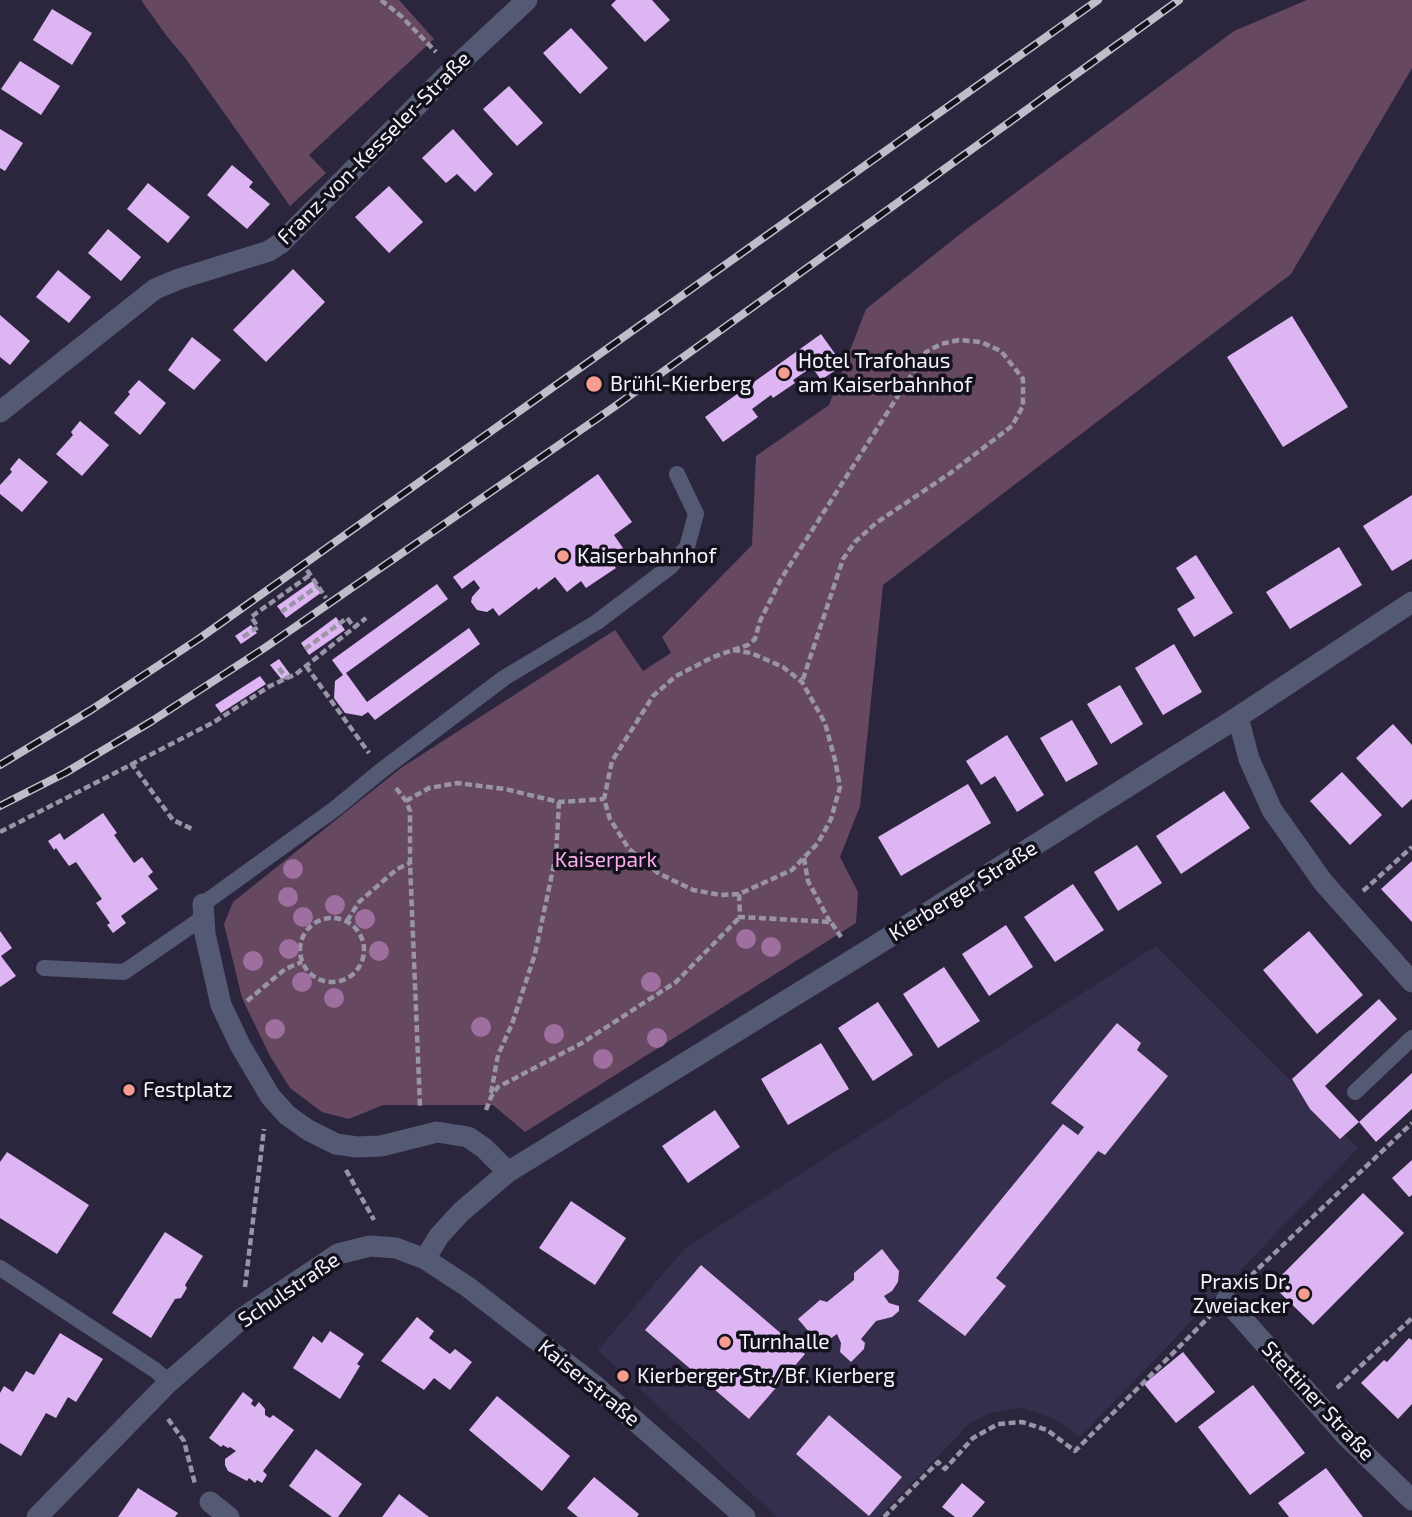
<!DOCTYPE html>
<html>
<head>
<meta charset="utf-8">
<style>
  body { margin:0 }
  canvas { display:block; background:#2c253e }
</style>
</head>
<body>
<canvas width="1412" height="1517"></canvas>
<script>
const g = document.querySelector('canvas').getContext('2d');
g.lineJoin = 'round';
function paint(path, color) { g.fillStyle = color; g.fill(path, 'evenodd'); }
const shape = rows => new Path2D(rows.map(r => 'M' + r).join(''));
function trace(path, color, width, dash) { g.strokeStyle = color; g.lineWidth = width; g.lineCap = dash ? 'butt' : 'round'; g.setLineDash(dash || []); g.stroke(path); }
function write(font, color, halo, rows, align = 'center') {
  g.font = font + ' "Exo 2",sans-serif'; g.lineWidth = 7; g.setLineDash([]); g.textBaseline = 'middle'; g.strokeStyle = halo; g.fillStyle = color; for (const [text, x, y, turn = 0] of rows) {
    g.save(); g.translate(x, y); g.rotate((+turn || 0) * Math.PI / 180); g.textAlign = isNaN(turn) ? turn : align; if (halo) g.strokeText(text, 0, 0); g.fillText(text, 0, 0); g.restore();
  }
}
paint(shape([
  [1156,946,1358,1148,1080,1437,1053,1418,1021,1408,993,1412,970,1423,879,1517,777,1517,598,1350,685,1248]
]), '#362e4d');
paint(shape([
  [141,0,399,0,434,39,309,155,326,173,290,206,186,59,166,35],
  [1307,0,1412,0,1412,68,1291,274,883,585,860,806,840,857,858,892,856,923,525,1132,493,1105,383,1105,349,1119,322,1112,290,1088,270,1056,242,998,224,924,233,902,401,768,615,630,643,671,671,653,662,637,752,545,756,456,829,405,866,309,964,231,1234,31]
]), '#674861');
paint(shape([
  [616,0,652,0,670,20,645,42,611,5],
  [52,9,92,33,72,65,33,40],
  [571,28,608,68,580,94,543,53],
  [20,61,60,86,41,115,1,89],
  [509,86,543,123,517,146,483,109],
  [0,129,23,143,5,171,0,168],
  [453,129,493,174,475,192,457,174,446,183,422,158],
  [232,165,253,182,249,187,270,204,247,229,207,195],
  [148,183,190,217,168,243,127,209],
  [389,186,423,222,389,253,355,217],
  [108,229,141,257,121,281,88,253],
  [293,269,325,302,266,362,233,330],
  [58,270,91,297,69,323,36,297],
  [0,315,30,341,10,365,0,357],
  [1292,316,1348,407,1283,447,1227,357],
  [821,334,843,365,821,380,812,367,793,380,795,383,773,398,771,395,752,409,758,417,723,442,705,417],
  [192,337,221,360,194,390,168,370],
  [139,380,166,403,140,435,114,413,130,394,128,392],
  [80,421,109,445,82,476,56,454,73,435,71,432],
  [19,458,48,482,22,512,0,494,0,485,12,472,10,469],
  [598,474,632,522,614,535,625,551,610,561,616,568,586,588,581,581,567,592,555,577,538,590,537,587,499,616,493,608,487,612,477,610,471,602,472,597,480,588,474,580,462,589,453,577],
  [1412,495,1412,559,1392,571,1363,526],
  [1339,547,1362,585,1290,629,1266,592],
  [1196,555,1233,613,1194,637,1177,609,1195,598,1176,568],
  [314,580,322,592,286,618,277,606],
  [437,584,448,599,346,673,367,702,469,628,480,644,375,720,368,712,362,716,345,713,334,698,335,681,343,675,332,660],
  [336,617,345,630,309,655,301,643],
  [251,625,257,633,241,644,235,636],
  [1174,644,1202,692,1163,715,1135,668],
  [279,659,290,674,282,680,270,665],
  [260,676,266,684,221,713,215,705],
  [1120,685,1143,724,1111,744,1087,704],
  [1072,720,1098,764,1066,782,1040,738],
  [1393,724,1412,745,1412,799,1402,808,1356,758],
  [1007,735,1044,795,1017,812,995,776,981,785,966,761],
  [1342,772,1382,815,1350,845,1310,801],
  [968,784,991,823,901,876,878,837],
  [1224,791,1250,828,1181,874,1156,836],
  [103,813,117,833,114,835,134,863,142,857,153,872,148,876,158,889,121,916,126,923,113,933,107,925,110,923,96,903,102,899,76,862,69,866,56,848,54,850,48,841,60,833,64,840],
  [1137,845,1162,883,1118,911,1094,872],
  [1412,861,1412,922,1381,889],
  [1073,884,1104,930,1055,962,1024,917],
  [1006,925,1033,967,989,996,962,954],
  [0,931,12,948,1,956,16,976,0,987],
  [1309,931,1363,995,1317,1034,1263,970],
  [944,967,980,1021,938,1048,903,994],
  [1379,999,1397,1019,1325,1086,1359,1122,1412,1073,1412,1109,1376,1142,1359,1122,1340,1139,1310,1109,1292,1079],
  [878,1002,913,1055,873,1081,838,1028],
  [1117,1023,1141,1043,1137,1050,1168,1076,1105,1155,1098,1151,996,1278,1006,1286,965,1336,918,1301,1063,1124,1078,1135,1084,1127,1051,1103],
  [821,1043,849,1089,788,1125,761,1079],
  [715,1110,740,1147,688,1183,662,1146],
  [7,1152,89,1205,57,1254,0,1218,0,1162],
  [1412,1160,1412,1195,1409,1197,1392,1178],
  [1363,1193,1404,1233,1313,1325,1272,1285],
  [571,1201,626,1238,595,1285,539,1248],
  [165,1232,203,1256,185,1285,187,1288,181,1298,175,1299,151,1338,112,1313],
  [882,1249,899,1271,898,1282,892,1291,884,1296,889,1303,899,1306,899,1311,892,1317,876,1321,861,1339,865,1343,864,1349,851,1362,840,1352,841,1343,837,1334,827,1341,815,1339,798,1319,820,1300,827,1302,854,1280,854,1273],
  [701,1265,805,1354,749,1419,645,1330],
  [417,1317,434,1331,429,1338,450,1354,455,1349,472,1362,450,1390,434,1378,424,1390,381,1361],
  [330,1331,364,1354,357,1364,360,1366,340,1399,293,1368,313,1336,322,1343],
  [60,1333,103,1359,76,1402,68,1397,56,1418,46,1413,21,1456,0,1443,0,1393,4,1386,13,1392,26,1371,34,1375],
  [1409,1338,1412,1340,1412,1404,1398,1419,1361,1383,1384,1360,1387,1362],
  [1183,1352,1215,1392,1176,1423,1144,1384],
  [1253,1385,1305,1453,1250,1495,1198,1427],
  [243,1392,253,1400,251,1404,255,1407,259,1402,265,1409,265,1415,270,1418,273,1415,294,1430,263,1471,267,1475,262,1483,257,1480,255,1483,249,1478,247,1481,228,1471,225,1465,225,1459,236,1451,230,1447,228,1448,223,1445,221,1447,209,1438],
  [497,1396,570,1456,542,1491,469,1430],
  [829,1415,902,1477,869,1516,796,1454],
  [316,1449,362,1484,338,1517,332,1517,289,1486],
  [1326,1468,1350,1500,1363,1517,1289,1517,1278,1503],
  [594,1477,639,1514,637,1517,578,1517,567,1508],
  [962,1483,985,1502,972,1517,955,1517,942,1507],
  [138,1488,178,1513,175,1517,118,1517],
  [399,1494,429,1517,382,1517]
]), '#deb5f3');
trace(shape([
  [381,0,401,16,436,52],
  [307,570,326,598],
  [281,612,318,586],
  [243,637,258,627,251,617,310,575],
  [305,649,347,618,354,627],
  [733,650,748,645,755,639,760,621,781,579,926,352,941,344,959,340,981,342,1001,351,1023,379,1023,406,1012,426,949,474,876,523,855,542,843,559,802,682],
  [733,650,751,653,783,667,802,682,825,723,835,760,840,787,831,819,818,843,792,870,739,894,721,895,693,890,658,873,629,849,610,819,604,799,612,761,653,696,676,676,713,657,733,650],
  [306,666,369,753],
  [279,668,287,679],
  [131,763,173,820,192,829],
  [396,788,406,801,410,811,410,863,420,1106],
  [406,801,429,788,457,783,505,789,559,802,604,799],
  [0,832,214,722,270,686,296,674,366,618],
  [804,858,808,881,830,922],
  [1363,891,1412,847],
  [739,894,740,917,831,922,841,937],
  '300 950a32 32 0 1 1 64 0a32 32 0 1 1-64 0Z',
  [347,921,359,902,397,869,410,863],
  [247,1001,285,969,302,962],
  [491,1093,498,1055,512,1024,535,954,556,855,559,802],
  [486,1110,491,1097,498,1087,582,1043,676,982,740,917],
  [346,1170,374,1220],
  [1243,1283,1412,1123],
  [245,1287,264,1129],
  [1337,1388,1412,1318],
  [168,1419,184,1441,195,1484],
  [884,1517,938,1462,945,1469,973,1438,998,1424,1022,1422,1047,1430,1075,1451,1210,1316]
]), '#9995a6', 4.5, [7, 3.5]);
trace(shape([
  [203,904,336,808,382,770,504,678,597,622,671,566,687,547,696,514,677,474],
  [44,968,124,972,204,917],
  [1355,1092,1412,1038],
  [0,1268,155,1370,169,1382]
]), '#555a74', 16);
trace(shape([
  [0,412,155,289,179,279,269,251,281,243,453,69,527,0],
  [1238,717,1249,759,1272,810,1323,882,1412,982],
  [203,904,205,934,221,1005,240,1045,270,1096,287,1115,308,1130,336,1144,357,1147,381,1146,437,1132,468,1137,484,1148,508,1172],
  [425,1259,439,1236,461,1212,508,1172,862,954,1238,717,1412,602],
  [1226,1300,1346,1436,1412,1500],
  [210,1502,229,1517],
  [37,1517,169,1382,241,1319,338,1254,370,1246,396,1248,425,1259,468,1287,593,1384,745,1517]
]), '#555a74', 21);
const rail = shape([
  [0,765,91,710,200,638,1098,0],
  [0,806,65,773,152,721,266,647,614,407,1179,0]
]);
trace(rail, '#c0bdcb', 8);
trace(rail, '#13111c', 5, [16]);
g.fillStyle = '#9e6f9f';
for (const [x, y] of [
  [293,869],
  [288,897],
  [335,905],
  [303,917],
  [365,919],
  [746,939],
  [771,947],
  [289,949],
  [379,951],
  [253,961],
  [302,982],
  [651,982],
  [334,998],
  [481,1027],
  [275,1029],
  [554,1034],
  [657,1038],
  [603,1059]
]) { g.beginPath(); g.arc(x, y, 10, 0, 2 * Math.PI); g.fill(); }
for (const [x, y, r, color] of [
  [784,373,7,"#f59d8e"],
  [594,384,9,"#f59d8e"],
  [563,556,7,"#f59d8e"],
  [129,1090,7,"#f59d8e"],
  [1304,1294,7,"#f59d8e"],
  [725,1342,7,"#f59d8e"],
  [623,1376,7,"#f59d8e"]
]) { const dot = new Path2D(); dot.arc(x, y, r, 0, 2 * Math.PI); g.fillStyle = color; g.fill(dot); trace(dot, '#13111c', 2.5); }
write('21px', '#f5f3fd', '#13111c', [
  ["Franz-von-Kesseler-Straße",374,148,-45],
  ["Kierberger Straße",963,891,-32],
  ["Schulstraße",289,1290,-34],
  ["Kaiserstraße",589,1383,39],
  ["Stettiner Straße",1318,1401,47]
]);
write('21px', '#f5f3fd', '#13111c', [
  ["Hotel Trafohaus",798,361],
  ["am Kaiserbahnhof",798,385],
  ["Brühl-Kierberg",610,384],
  ["Kaiserbahnhof",577,556],
  ["Festplatz",143,1090],
  ["Praxis Dr.",1290,1282,"right"],
  ["Zweiacker",1290,1306,"right"],
  ["Turnhalle",739,1342],
  ["Kierberger Str./Bf. Kierberg",637,1376]
], 'left');
write('21px', '#fbacee', '#13111c', [
  ["Kaiserpark",606,860]
]);
</script>
</body>
</html>
